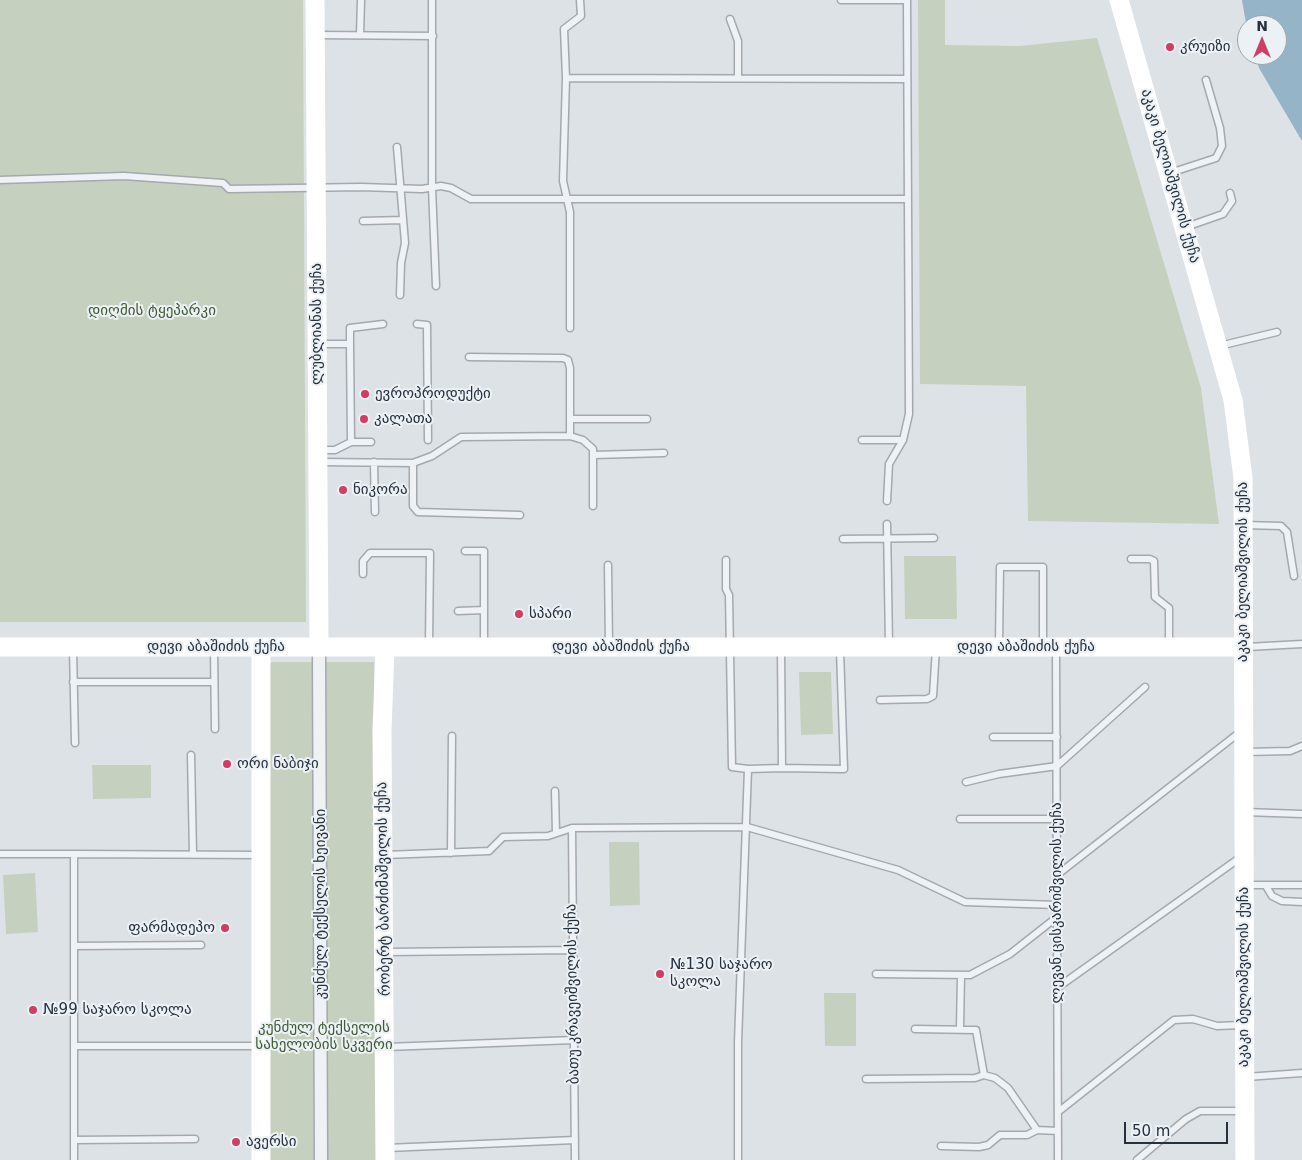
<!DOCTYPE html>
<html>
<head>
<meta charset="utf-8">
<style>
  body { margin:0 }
  #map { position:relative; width:1302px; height:1160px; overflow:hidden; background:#dde2e7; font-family:"DejaVu Sans",sans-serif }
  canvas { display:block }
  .north { position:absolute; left:1237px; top:15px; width:50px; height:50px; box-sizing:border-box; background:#ecf1f5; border:1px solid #9da4ac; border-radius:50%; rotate:0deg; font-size:14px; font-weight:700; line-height:20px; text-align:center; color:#26313e }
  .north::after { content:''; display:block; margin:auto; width:18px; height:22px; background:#d03e64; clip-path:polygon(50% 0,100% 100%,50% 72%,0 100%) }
  .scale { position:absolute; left:1124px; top:1122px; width:104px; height:22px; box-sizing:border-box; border:2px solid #26313e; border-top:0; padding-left:6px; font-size:15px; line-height:18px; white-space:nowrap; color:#26313e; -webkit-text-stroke:4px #ecf1f5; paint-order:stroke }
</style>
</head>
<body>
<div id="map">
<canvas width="1302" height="1160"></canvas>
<div class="north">N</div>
<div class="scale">50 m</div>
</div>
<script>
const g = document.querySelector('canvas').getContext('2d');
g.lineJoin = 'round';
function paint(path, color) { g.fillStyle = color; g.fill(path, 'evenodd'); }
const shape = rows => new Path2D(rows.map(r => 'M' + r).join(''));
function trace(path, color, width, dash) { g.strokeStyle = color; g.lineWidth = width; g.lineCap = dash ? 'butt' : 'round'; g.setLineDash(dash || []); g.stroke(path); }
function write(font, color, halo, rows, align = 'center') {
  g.font = font + ' "DejaVu Sans","Noto Sans Georgian",sans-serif'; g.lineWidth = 4; g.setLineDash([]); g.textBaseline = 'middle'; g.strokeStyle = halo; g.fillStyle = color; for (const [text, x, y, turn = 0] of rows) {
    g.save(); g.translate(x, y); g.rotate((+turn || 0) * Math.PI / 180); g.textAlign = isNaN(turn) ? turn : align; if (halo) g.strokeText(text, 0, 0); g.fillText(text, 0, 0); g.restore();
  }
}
paint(shape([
  [0,0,303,0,306,622,0,622],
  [918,0,945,0,945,45,1020,46,1097,38,1201,388,1219,524,1028,521,1026,386,920,384],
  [904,556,956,556,957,619,905,619],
  [272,662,374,662,381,1160,270,1160,268,665],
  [799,672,831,672,833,734,801,735],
  [92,765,151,765,151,798,93,799],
  [609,842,639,842,640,905,610,906],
  [35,873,38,932,6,934,3,875],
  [824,993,856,993,856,1046,825,1046]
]), '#c5d1be');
paint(shape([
  [1242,0,1302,0,1302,141,1259,68,1255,55,1277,55,1277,25,1247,25,1247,29]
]), '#96b4c8');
const lane = shape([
  [432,0,432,188,436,286],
  [841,0,907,0],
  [730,19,738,41,738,78],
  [317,35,433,36],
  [360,35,361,0],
  [566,78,907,79],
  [397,147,405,243,401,263,400,295],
  [1170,173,1216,158,1222,146,1220,128,1206,80],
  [0,180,124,176,223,183,229,189,361,187,422,189,441,186,451,188,471,199,908,199],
  [363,221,403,220],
  [1186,227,1223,214,1232,201,1230,193],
  [417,324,427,325,428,440],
  [570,328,570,212,563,181,566,78,564,29,581,16,580,0],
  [318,344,350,344,350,328,383,324],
  [350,344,351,442],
  [1219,346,1277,332],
  [469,357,563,358,568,360,570,368,570,436,583,440,593,449,593,506],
  [570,419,647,419],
  [862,440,903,440],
  [319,450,335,450,351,442,371,442],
  [593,455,664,453],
  [319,462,413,463],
  [374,462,375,512],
  [887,501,889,464,903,440,909,414,907,0],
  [520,515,418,512,413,506,413,463,432,456,461,437,570,436],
  [887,524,889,645],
  [1244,525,1281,526,1287,532,1294,576],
  [843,539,934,538],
  [465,551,484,551,484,646],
  [1131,559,1150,559,1154,561,1155,597,1169,608,1169,645],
  [726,560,726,589,729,595,732,767,748,769,782,768],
  [608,565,609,646],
  [363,574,363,561,370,553,430,553,429,645],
  [458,611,484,610],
  [999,645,1000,567,1043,567,1043,646],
  [1247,647,1302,644],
  [73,648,75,743],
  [214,649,215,729],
  [781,649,782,768,844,769,840,650],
  [1056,649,1058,1160],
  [73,682,214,682],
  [880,700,927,699,933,696,936,648],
  [993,737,1057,737],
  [1245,752,1290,751,1302,746],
  [191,755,193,854],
  [966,782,999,774,1057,766,1145,687],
  [555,791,556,833],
  [1245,812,1302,814],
  [960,819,1057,819],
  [572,828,575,1160],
  [451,853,452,736],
  [0,854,74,854,74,1160],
  [74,854,260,855],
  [385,855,489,851,503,837,548,836,572,828,747,827,898,870,965,902,1057,905],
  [1057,875,1240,732],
  [1245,885,1302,885],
  [1266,886,1272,896,1282,901,1302,902],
  [74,946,201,945],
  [386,952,573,950],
  [876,974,970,975,1010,954,1057,917],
  [1057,988,1241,857],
  [960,1028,961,975],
  [915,1029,976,1030,984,1075,995,1078,1008,1088,1037,1130],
  [74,1046,260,1046],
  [386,1047,574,1040],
  [1246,1077,1302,1073],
  [866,1079,975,1078,984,1075],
  [1058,1112,1174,1020,1193,1019,1217,1026,1242,1025],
  [74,1140,195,1139],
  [941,1146,979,1147,988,1145,1000,1135,1027,1135,1037,1130,1058,1131],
  [387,1148,575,1140],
  [738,1160,738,1042,748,769],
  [1137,1160,1186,1119,1200,1111,1242,1111]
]);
const street = shape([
  [319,647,321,1160]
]);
trace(lane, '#a2a9b1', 9);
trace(street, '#a2a9b1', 15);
trace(lane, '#eff2f5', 6);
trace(street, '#eff2f5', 12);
trace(shape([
  [315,0,319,647],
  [1119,0,1233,400,1243,478,1245,1160],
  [0,647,1243,647],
  [261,648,261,1160],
  [385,1160,382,731,385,648]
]), '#fff', 19);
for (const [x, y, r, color] of [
  [1170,47,5,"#d03e64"],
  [365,394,5,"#d03e64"],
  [364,419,5,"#d03e64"],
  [343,490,5,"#d03e64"],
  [519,614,5,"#d03e64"],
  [227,764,5,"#d03e64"],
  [225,928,5,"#d03e64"],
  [660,974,5,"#d03e64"],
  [33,1010,5,"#d03e64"],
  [236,1142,5,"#d03e64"]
]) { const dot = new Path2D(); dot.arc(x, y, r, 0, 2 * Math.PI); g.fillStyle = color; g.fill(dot); trace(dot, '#ecf1f5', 2); }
write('15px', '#26313e', '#ecf1f5', [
  ["კრუიზი",1180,47],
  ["ევროპროდუქტი",375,394],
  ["კალათა",374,419],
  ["ნიკორა",353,490],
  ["სპარი",529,614],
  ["ორი ნაბიჯი",237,764],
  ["ფარმადეპო",215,928,"right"],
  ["№130 საჯარო",670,965],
  ["სკოლა",670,982],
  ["№99 საჯარო სკოლა",43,1010],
  ["ავერსი",246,1142]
], 'left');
write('15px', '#26313e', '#ecf1f5', [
  ["აკაკი ბელიაშვილის ქუჩა",1170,176,74],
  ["ლუბლიანას ქუჩა",317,324,-90],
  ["აკაკი ბელიაშვილის ქუჩა",1243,572,-90],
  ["დევი აბაშიძის ქუჩა",216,647],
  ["დევი აბაშიძის ქუჩა",621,647],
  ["დევი აბაშიძის ქუჩა",1026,647],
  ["რობერტ ბარძიმაშვილის ქუჩა",384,889,-91],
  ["ლევან ცისკარიშვილის ქუჩა",1057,903,-90],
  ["კუნძულ ტექსელის ხეივანი",321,904,-90],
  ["აკაკი ბელიაშვილის ქუჩა",1244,977,-90],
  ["ბათუ კრავეიშვილის ქუჩა",573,994,-91]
]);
write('15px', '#3f5a33', '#ecf1f5', [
  ["დიღმის ტყეპარკი",152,311],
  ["კუნძულ ტექსელის",324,1028],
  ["სახელობის სკვერი",324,1045]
]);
</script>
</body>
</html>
